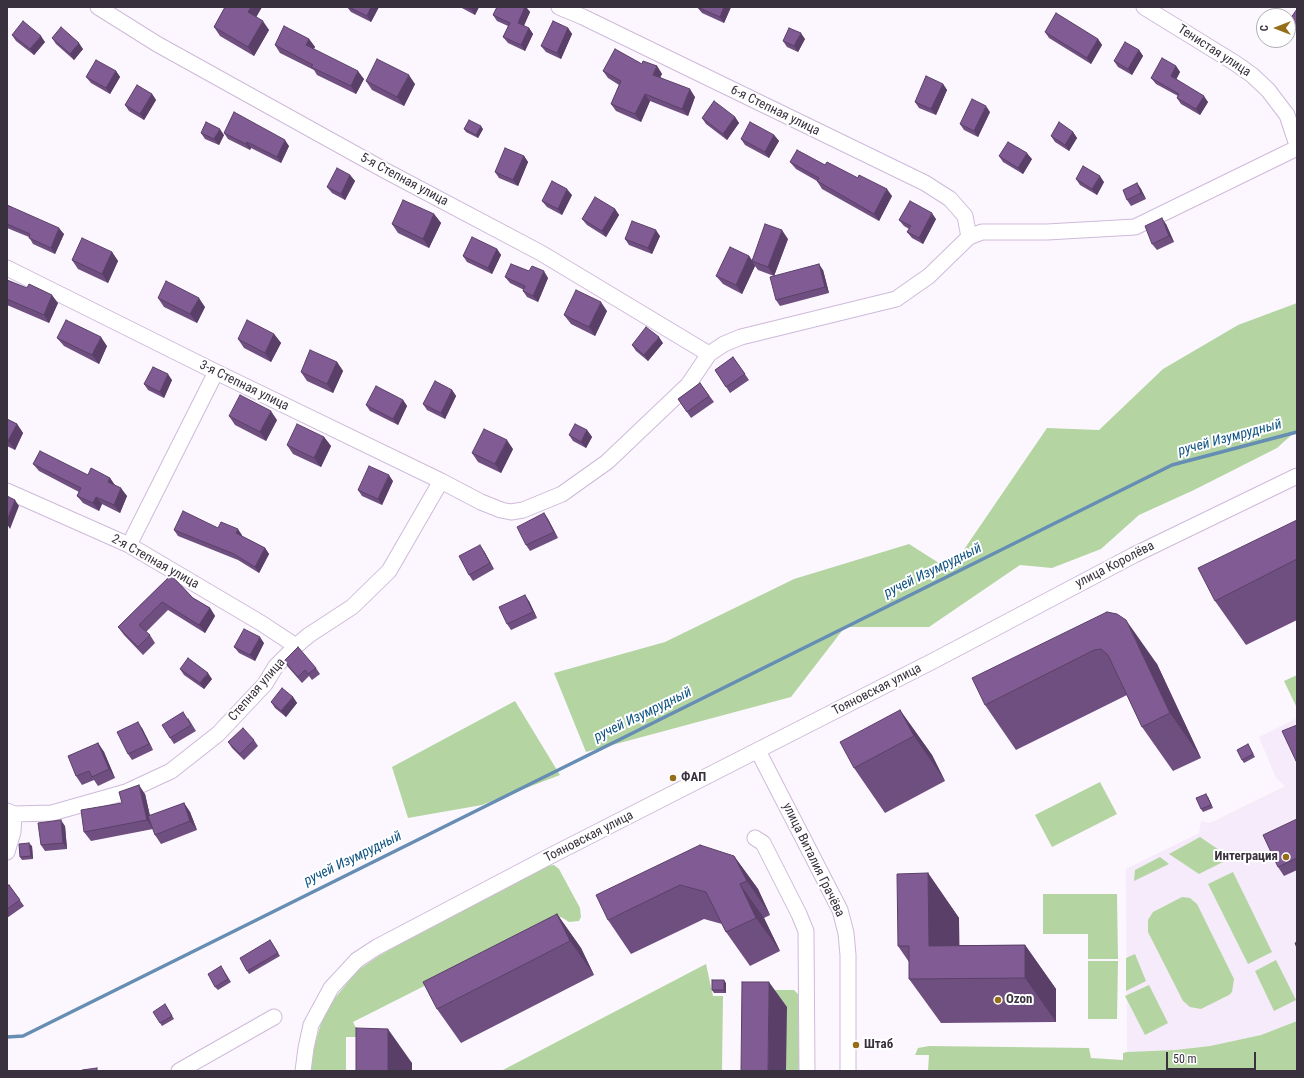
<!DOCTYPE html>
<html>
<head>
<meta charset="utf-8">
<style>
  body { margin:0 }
  #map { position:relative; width:1304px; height:1078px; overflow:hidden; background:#fcf7fe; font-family:"Roboto Condensed",sans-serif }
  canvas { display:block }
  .frame { position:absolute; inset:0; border:8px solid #39313d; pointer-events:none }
  .north { position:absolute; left:1256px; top:8px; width:40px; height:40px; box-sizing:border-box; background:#fff; border:1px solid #b0adb1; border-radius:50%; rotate:270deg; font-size:11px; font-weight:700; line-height:16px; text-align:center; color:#39313d }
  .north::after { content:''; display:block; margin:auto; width:14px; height:18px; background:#966d18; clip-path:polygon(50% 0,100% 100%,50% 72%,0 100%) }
  .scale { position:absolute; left:1166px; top:1052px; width:90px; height:18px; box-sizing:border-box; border:2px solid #39313d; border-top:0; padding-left:5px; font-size:12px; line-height:14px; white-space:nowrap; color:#39313d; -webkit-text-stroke:3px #fff; paint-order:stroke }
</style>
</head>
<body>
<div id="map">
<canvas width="1304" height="1078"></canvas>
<div class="frame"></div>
<div class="north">С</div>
<div class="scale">50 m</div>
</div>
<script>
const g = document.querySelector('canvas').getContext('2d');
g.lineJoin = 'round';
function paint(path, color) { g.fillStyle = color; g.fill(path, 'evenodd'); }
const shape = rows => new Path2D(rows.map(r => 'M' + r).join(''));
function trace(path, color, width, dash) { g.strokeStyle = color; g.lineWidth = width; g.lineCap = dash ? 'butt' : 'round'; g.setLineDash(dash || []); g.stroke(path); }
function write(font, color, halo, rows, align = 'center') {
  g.font = font + ' "Roboto Condensed",sans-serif'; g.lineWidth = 4; g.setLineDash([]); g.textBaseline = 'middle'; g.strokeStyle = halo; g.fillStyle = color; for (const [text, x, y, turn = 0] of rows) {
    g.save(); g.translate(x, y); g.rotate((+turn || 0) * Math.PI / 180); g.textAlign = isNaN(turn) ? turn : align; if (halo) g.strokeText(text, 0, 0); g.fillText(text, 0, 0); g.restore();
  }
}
paint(shape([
  [1297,718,1297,1021,1261,1035,1210,1046,1175,1050,1127,1052,1126,869,1199,833,1201,821,1210,823,1285,786,1276,778,1259,737]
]), '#f5ebfb');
paint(shape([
  [1297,303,1297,430,1277,448,1194,490,1139,515,1101,549,1052,568,1020,565,929,627,845,627,791,697,586,752,554,673,665,642,794,579,909,544,950,570,1047,428,1099,430,1163,369,1238,325],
  [1297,675,1297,705,1296,706,1284,681],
  [515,701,560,775,482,805,408,818,392,767],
  [1100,782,1117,814,1052,847,1035,815],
  [1200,837,1231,858,1199,874,1169,854],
  [1160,857,1169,864,1134,881,1135,870],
  [554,865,559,869,580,908,581,917,579,921,569,922,561,917,353,1022,357,1030,356,1037,346,1037,346,1071,311,1071,314,1047,322,1020,334,999,358,970,382,954,538,867],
  [1233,872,1272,952,1248,964,1208,884],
  [1043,894,1117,894,1118,959,1088,959,1088,934,1043,934],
  [1182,897,1190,898,1197,904,1234,979,1232,992,1229,995,1201,1009,1190,1007,1183,1001,1148,932,1148,920,1153,912],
  [1135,954,1146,981,1126,991,1126,958],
  [1276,960,1296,1000,1274,1011,1255,971],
  [1088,961,1118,961,1117,1019,1088,1019],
  [706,964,713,996,723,996,722,1071,501,1071],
  [1149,985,1168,1023,1145,1035,1125,996],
  [756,990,794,990,800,996,800,1071,747,1071],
  [1297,1021,1297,1071,928,1071,929,1055,915,1055,918,1048,929,1046,1089,1048,1091,1058,1123,1060,1123,1053,1127,1052,1175,1050,1210,1046,1261,1035]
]), '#b4d5a2');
trace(shape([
  [7,1037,23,1036,1172,465,1297,432]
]), '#668db3', 3.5);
const street = shape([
  [98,7,157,44,386,171,541,253,709,354],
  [559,7,583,17,925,183,950,199,965,216,969,237],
  [1144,7,1235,63,1252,75,1268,90,1287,115,1297,145],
  [7,268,216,372,441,481,481,502,501,510,511,512,523,510,562,494,607,462,688,385,709,354,724,344,741,337,896,299,929,276,969,237,982,232,1047,232,1135,227,1297,148],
  [7,491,129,545,261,623,296,646],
  [129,545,216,372],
  [758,751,840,910,846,933,848,955,848,1071],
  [7,811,14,814,52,813,126,792,171,771,218,734,265,684,276,666,296,646,309,635,352,607,389,571,441,481],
  [755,838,763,843,799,914,806,931,807,1071],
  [7,852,13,832,14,814],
  [179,1071,274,1017],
  [303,1071,306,1048,311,1025,331,988,357,960,377,947,556,853,935,660,1134,555,1297,476]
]);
trace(street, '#cebada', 17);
trace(street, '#fff', 15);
paint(shape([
  [225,7,262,7,256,17,269,30,254,56,220,36,214,27],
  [347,7,379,7,371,22,351,12],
  [460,7,479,7,475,15],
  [497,7,526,7,530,12,524,26,529,28,533,34,525,51,508,43,503,37,508,26,497,21,493,15],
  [697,7,731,7,724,23,702,13],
  [1297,10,1297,31,1293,28,1288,22],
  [568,28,572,34,561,59,546,52,541,46],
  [1045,32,1098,39,1102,45,1091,64,1049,38],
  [12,35,45,42,34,55,16,41],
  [52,38,83,49,74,60,56,44],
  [309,39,315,47,313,49,364,79,356,94,317,75,314,70,280,53,275,45],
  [805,39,798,52,787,47,783,41],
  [1139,50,1143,56,1132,75,1118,67,1114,61],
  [642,64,657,66,662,74,660,77,695,97,688,116,650,101,641,122,616,111,611,104,619,85,608,78,603,71],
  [1176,66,1180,72,1176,79,1208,102,1200,115,1181,104,1177,98,1178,96,1156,84,1151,78],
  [116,71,120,77,110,94,91,83,86,77],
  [366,81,415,84,404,106,372,90],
  [943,84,947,90,936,115,919,108,915,102],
  [152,94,156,100,144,120,129,111,125,105],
  [990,112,978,137,964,130,960,124],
  [735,117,739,123,727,140,706,124,702,118],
  [464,129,483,129,478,138,466,132],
  [1073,132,1077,138,1069,151,1055,142,1051,136],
  [201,133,224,135,219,145,205,139],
  [224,133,289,146,281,163,251,148,250,150,228,139],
  [774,135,779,141,769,158,745,145,741,139],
  [524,156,528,162,518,186,499,178,495,172],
  [999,156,1032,159,1023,174,1003,162],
  [790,162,825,165,858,178,892,196,879,221,822,189,817,181,796,169],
  [350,175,355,181,345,200,332,193,327,187],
  [1076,179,1104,182,1097,195,1080,185],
  [1137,183,1141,189,1146,199,1131,206,1127,200],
  [572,195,562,215,547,207,542,201],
  [7,205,64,234,55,254,33,244,29,237,7,228],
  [615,209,619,215,606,237,587,225,582,219],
  [434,214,441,223,429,248,398,233,392,224],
  [936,219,923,244,912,238,907,232,909,229,904,226,899,220],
  [1166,224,1174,242,1157,250,1152,244],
  [660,236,652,254,629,245,625,239],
  [788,239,774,276,758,270,755,266,742,294,723,284,716,276,749,256,752,260],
  [497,249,501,255,492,274,467,262,463,256],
  [112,252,118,261,108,283,78,269,72,260],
  [823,270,829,293,780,306,776,300],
  [529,271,548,278,538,302,527,297,523,291,524,290,510,283,505,277],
  [7,280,58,303,49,323,7,305],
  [158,298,205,307,197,323,164,307],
  [607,311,595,336,571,324,564,315],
  [274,334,281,343,271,362,244,348,238,339],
  [57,338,107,346,99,364,64,346],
  [663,343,648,361,636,351,632,345],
  [733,357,749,380,730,393,715,370],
  [337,362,343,371,333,393,307,381,301,372],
  [172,380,164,398,148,390,144,384],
  [700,383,714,402,691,418,678,399],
  [452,390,456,396,445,419,427,410,423,404],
  [403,400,407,406,398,425,370,411,366,405],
  [229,416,277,420,266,441,235,425],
  [7,419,17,424,23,433,15,450,7,446],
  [587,430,592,437,586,448,573,441,569,435],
  [324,437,331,446,321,467,293,454,287,445],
  [513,449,501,473,478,462,472,453],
  [33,464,88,475,110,478,115,485,127,496,120,513,102,504,99,511,83,503,77,496,79,492,39,471],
  [393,481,382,505,362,496,358,490],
  [544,513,548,519,558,538,530,551,526,545],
  [1297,520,1297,620,1246,645,1215,601],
  [218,528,242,535,241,536,265,548,269,554,259,573,238,560,178,536,174,530],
  [484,551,494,569,473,581,469,575],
  [171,575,193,598,210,608,215,616,205,633,168,610,146,632,150,635,155,643,143,655,124,635,118,627],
  [529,601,537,618,511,630,507,624],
  [1107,612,1157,664,1201,758,1173,771,1142,727,1127,695,1016,750,985,705],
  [264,643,255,661,239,653,234,647],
  [284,661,316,668,320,674,312,680,309,676,302,683,288,667],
  [180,669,212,679,204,689,184,675],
  [293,697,297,703,286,717,275,708,271,702],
  [900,710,932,755,945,781,885,813,854,768],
  [188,718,196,731,174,744,170,738],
  [142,728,153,750,132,760,128,754],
  [254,740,258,746,244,760,232,748,228,742],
  [98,743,104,752,115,778,98,786,94,780,82,785,76,776],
  [1248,744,1255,757,1244,763,1242,760],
  [145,794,150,816,184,803,190,812,197,830,161,844,155,835,153,829,91,841,84,832,122,803],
  [1208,797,1213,808,1203,812,1201,809],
  [1297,819,1297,870,1284,876,1278,867],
  [65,826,67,849,45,851,41,845],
  [32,846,33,859,22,860,20,857],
  [734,856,758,889,770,915,764,918,780,951,750,966,726,932,722,924,704,919,631,954,608,920],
  [928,873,959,918,959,945,1025,945,1056,989,1056,1022,941,1023,909,979,909,962,898,946],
  [9,885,24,906,7,918,7,886],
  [557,914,581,948,594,975,461,1043,437,1009],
  [272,943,280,956,249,974,247,971],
  [223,969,231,982,218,990,215,987],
  [726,983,726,993,714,993,712,990],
  [167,1007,174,1019,162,1026,160,1023]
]), '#6f4f7f');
paint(shape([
  [251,7,262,7,254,21,248,12],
  [371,7,379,7,371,22,367,16],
  [472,7,479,7,475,15,471,9],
  [525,7,526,7,530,12,522,29,518,23],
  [724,7,731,7,724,23,720,17],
  [263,21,269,30,254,56,248,47],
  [529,28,533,34,525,51,521,45],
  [568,28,572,34,561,59,557,53],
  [801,33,805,39,798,52,794,46],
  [41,36,45,42,34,55,30,49],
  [309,39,315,47,311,53,306,45],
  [1098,39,1102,45,1091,64,1087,58],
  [79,43,83,49,74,60,70,54],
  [1139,50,1143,56,1132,75,1128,69],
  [657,66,662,74,658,82,653,75],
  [1176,66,1180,72,1175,82,1171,76],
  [116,71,120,77,110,94,106,88],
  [358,71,364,79,356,94,351,86],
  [409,75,415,84,404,106,397,97],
  [943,84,947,90,936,115,931,109],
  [690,89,695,97,688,116,682,109],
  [152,94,156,100,144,120,140,114],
  [645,94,650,101,641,122,635,114],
  [1204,96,1208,102,1200,115,1196,109],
  [986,106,990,112,978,137,974,131],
  [735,117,739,123,727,140,723,134],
  [481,126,483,129,478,138,476,135],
  [220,129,224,135,219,145,214,139],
  [1073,132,1077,138,1069,151,1065,145],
  [774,135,779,141,769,158,765,152],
  [285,140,289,146,281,163,277,157],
  [247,142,251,148,250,150,246,144],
  [1027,153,1032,159,1023,174,1018,168],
  [524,156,528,162,518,186,513,180],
  [350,175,355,181,345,200,341,194],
  [1100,176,1104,182,1097,195,1092,189],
  [1137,183,1141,189,1146,199,1141,193],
  [567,189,572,195,562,215,558,209],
  [887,189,892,196,879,221,874,214],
  [615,209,619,215,606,237,602,231],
  [932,213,936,219,923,244,919,238],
  [434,214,441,223,429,248,423,239],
  [1162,218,1166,224,1174,242,1169,236],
  [59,228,64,234,55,254,51,248],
  [656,230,660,236,652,254,648,248],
  [782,230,788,239,774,276,768,267],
  [497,249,501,255,492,274,488,268],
  [112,252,118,261,108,283,102,274],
  [749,256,755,266,742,294,736,285],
  [819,264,823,270,829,293,825,287],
  [544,271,548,278,538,302,533,296],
  [52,295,58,303,49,323,44,315],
  [199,298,205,307,197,323,190,314],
  [601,302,607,311,595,336,589,327],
  [274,334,281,343,271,362,265,353],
  [101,337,107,346,99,364,92,355],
  [659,337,663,343,648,361,644,355],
  [337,362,343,371,333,393,327,384],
  [168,374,172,380,164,398,160,392],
  [452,390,456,396,445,419,441,413],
  [403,400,407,406,398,425,393,419],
  [271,411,277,420,266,441,260,432],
  [17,424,23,433,15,450,8,441],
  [587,430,592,437,586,448,581,442],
  [324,437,331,446,321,467,314,458],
  [507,440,513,449,501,473,495,464],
  [389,475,393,481,382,505,378,499],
  [110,478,115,486,108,482],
  [121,488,127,496,120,513,114,505],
  [96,497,102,504,99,511,93,503],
  [15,500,19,506,10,529,7,524,7,520],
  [544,513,548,519,558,538,554,532],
  [238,529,242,535,240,539,236,533],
  [480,545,484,551,494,569,490,563],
  [265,548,269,554,259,573,255,567],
  [525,595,529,601,537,618,533,612],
  [210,608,215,616,205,633,199,625],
  [1126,620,1157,664,1201,758,1170,713],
  [260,637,264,643,255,661,250,655],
  [208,673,212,679,204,689,200,683],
  [293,697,297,703,286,717,281,711],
  [900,710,932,755,945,781,914,736],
  [138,722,142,728,153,750,149,744],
  [98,743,104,752,115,778,109,769],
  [139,785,145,794,153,829,147,820],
  [1206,794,1208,797,1213,808,1211,805],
  [184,803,190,812,197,830,190,821],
  [61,820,65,826,67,849,63,843],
  [29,843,32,846,33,859,31,856],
  [734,856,758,889,770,915,747,881],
  [928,873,959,918,960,978,929,946],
  [740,884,764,918,780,951,756,918],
  [557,914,581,948,594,975,570,941],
  [1025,945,1056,989,1056,1022,1025,978],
  [724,980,726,983,726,993,724,990],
  [769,982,787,1007,786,1071,768,1071],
  [388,1029,412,1063,412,1071,388,1071]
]), '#5a4068');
const building = shape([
  [225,7,251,7,248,12,263,21,248,47,214,27,225,7],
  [349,7,371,7,367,16,349,7],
  [466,7,472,7,471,9,466,7],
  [497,7,525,7,518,23,529,28,521,45,503,37,510,23,493,15,497,7],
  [697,7,724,7,720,17,697,7],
  [1297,9,1297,28,1288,22,1297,9],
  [1056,13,1098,39,1087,58,1045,32,1056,13],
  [23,21,41,36,30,49,12,35,23,21],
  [553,21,568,28,557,53,541,46,553,21],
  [284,26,309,39,306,45,358,71,351,86,311,67,313,65,275,45,284,26],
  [61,27,79,43,70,54,52,38,61,27],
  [789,28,801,33,794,46,783,41,789,28],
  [1125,42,1139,50,1128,69,1114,61,1125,42],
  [615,49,642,64,643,61,657,66,653,75,690,89,682,109,645,94,635,114,611,104,621,81,603,71,615,49],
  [1162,58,1176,66,1171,76,1204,96,1196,109,1177,98,1179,94,1151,78,1162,58],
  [377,59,409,75,397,97,366,81,377,59],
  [96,60,116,71,106,88,86,77,96,60],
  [926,76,943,84,931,109,915,102,926,76],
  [137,85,152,94,140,114,125,105,137,85],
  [972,99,986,106,974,131,960,124,972,99],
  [714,101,735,117,723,134,702,118,714,101],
  [234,112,285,140,277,157,247,142,246,144,224,133,234,112],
  [469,120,481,126,476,135,464,129,469,120],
  [206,122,220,129,214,139,201,133,206,122],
  [750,122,774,135,765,152,741,139,750,122],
  [1059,122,1073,132,1065,145,1051,136,1059,122],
  [1008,142,1027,153,1018,168,999,156,1008,142],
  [505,148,524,156,513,180,495,172,505,148],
  [797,150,825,165,827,162,858,178,859,175,887,189,874,214,817,181,819,178,790,162,797,150],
  [1083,166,1100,176,1092,189,1076,179,1083,166],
  [337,168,350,175,341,194,327,187,337,168],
  [552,181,567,189,558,209,542,201,552,181],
  [1137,183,1141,193,1127,200,1123,190,1137,183],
  [595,197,615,209,602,231,582,219,595,197],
  [403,200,434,214,423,239,392,224,403,200],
  [910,201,932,213,919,238,907,232,911,226,899,220,910,201],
  [7,205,59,228,51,248,29,238,30,234,7,224,7,205],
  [1162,218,1169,236,1152,244,1145,226,1162,218],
  [632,221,656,230,648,248,625,239,632,221],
  [765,224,782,230,768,267,752,261,765,224],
  [472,237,497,249,488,268,463,256,472,237],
  [82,238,112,252,102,274,72,260,82,238],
  [730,247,749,256,736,285,716,276,730,247],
  [511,264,529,271,532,266,544,271,533,296,523,291,525,286,505,277,511,264],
  [819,264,825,287,776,300,770,277,819,264],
  [7,280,27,288,29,284,52,295,44,315,7,299,7,280],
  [166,281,199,298,190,314,158,298,166,281],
  [576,290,601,302,589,327,564,315,576,290],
  [66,320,101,337,92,355,57,338,66,320],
  [247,320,274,334,265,353,238,339,247,320],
  [646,327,659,337,644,355,632,345,646,327],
  [310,350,337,362,327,384,301,372,310,350],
  [733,357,745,374,726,387,715,370,733,357],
  [153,367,168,374,160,392,144,384,153,367],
  [435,381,452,390,441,413,423,404,435,381],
  [700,383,709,396,687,412,678,399,700,383],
  [376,386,403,400,393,419,366,405,376,386],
  [240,395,271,411,260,432,229,416,240,395],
  [7,419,17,424,8,441,7,441,7,419],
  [297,424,324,437,314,458,287,445,297,424],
  [575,424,587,430,581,442,569,435,575,424],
  [484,429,507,440,495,464,472,453,484,429],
  [40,451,88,475,91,468,110,478,108,482,121,488,114,505,96,497,93,503,77,496,81,488,33,464,40,451],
  [369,466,389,475,378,499,358,490,369,466],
  [7,496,15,500,7,520,7,496],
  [183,511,218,528,221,522,238,529,236,533,265,548,255,567,234,554,174,530,183,511],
  [544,513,554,532,526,545,517,527,544,513],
  [1297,520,1297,559,1215,601,1198,568,1297,520],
  [480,545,490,563,469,575,459,556,480,545],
  [171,575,193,598,210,608,199,625,162,602,139,625,150,635,138,647,118,627,171,575],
  [525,595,533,612,507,624,499,607,525,595],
  [1107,612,1117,614,1126,620,1170,713,1142,727,1108,655,1101,649,1094,650,985,705,972,678,1107,612],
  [244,629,260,637,250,655,234,647,244,629],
  [298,647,316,668,308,674,305,670,298,677,284,661,298,647],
  [188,658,208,673,200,683,180,669,188,658],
  [282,688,293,697,281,711,271,702,282,688],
  [900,710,914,736,854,768,840,742,900,710],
  [183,712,191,725,170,738,162,725,183,712],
  [138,722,149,744,128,754,117,732,138,722],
  [1297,725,1297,763,1282,731,1297,725],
  [243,728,254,740,240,754,228,742,243,728],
  [98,743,109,769,92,777,89,771,76,776,68,756,98,743],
  [1248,744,1253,754,1242,760,1237,750,1248,744],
  [139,785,147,820,84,832,81,810,122,803,119,792,139,785],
  [1206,794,1211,805,1201,809,1196,798,1206,794],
  [184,803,190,821,155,835,148,816,184,803],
  [1297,819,1297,858,1278,867,1263,835,1297,819],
  [61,820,63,843,41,845,38,823,61,820],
  [29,843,31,856,20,857,19,844,29,843],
  [700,845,734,856,747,881,740,884,756,918,726,932,706,892,680,885,608,920,596,895,700,845],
  [928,873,929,946,1025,945,1025,978,909,979,909,946,898,946,897,874,928,873],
  [9,885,20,900,7,909,7,886,9,885],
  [557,914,570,941,437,1009,423,982,557,914],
  [270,940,278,953,247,971,240,958,270,940],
  [1297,942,1297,948,1295,943,1297,942],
  [221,966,228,979,215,987,208,974,221,966],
  [712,980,724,980,724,990,712,990,712,980],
  [742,982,769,982,768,1071,741,1071,742,982],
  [165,1004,172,1016,160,1023,153,1012,165,1004],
  [356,1028,388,1029,388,1071,356,1071,356,1028],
  [97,1068,97,1071,82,1071,82,1070,97,1068]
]);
paint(building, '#815c94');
trace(building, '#5a4068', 1);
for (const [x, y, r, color] of [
  [673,778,4,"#966d18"],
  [1286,857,4,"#966d18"],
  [998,1000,4,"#966d18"],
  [856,1045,4,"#966d18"]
]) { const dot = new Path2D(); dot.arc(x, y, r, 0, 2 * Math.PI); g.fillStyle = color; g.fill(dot); trace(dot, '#fff', 1.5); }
write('13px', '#39313d', '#fff', [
  ["Тенистая улица",1214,51,33],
  ["6-я Степная улица",775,111,26],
  ["5-я Степная улица",404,180,28],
  ["3-я Степная улица",244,386,26],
  ["2-я Степная улица",155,562,29],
  ["улица Королёва",1115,565,-27],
  ["Степная улица",257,690,-49],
  ["Тояновская улица",877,690,-27],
  ["Тояновская улица",589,837,-27],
  ["улица Виталия Грачёва",813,860,64]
]);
write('bold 13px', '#39313d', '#fff', [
  ["ФАП",681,778],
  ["Интеграция",1278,857,"right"],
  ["Ozon",1006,1000],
  ["Штаб",864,1045]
], 'left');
write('italic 14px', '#115583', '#fff', [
  ["ручей Изумрудный",1230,438,-15],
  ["ручей Изумрудный",933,571,-26],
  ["ручей Изумрудный",643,715,-26],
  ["ручей Изумрудный",353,859,-26]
]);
</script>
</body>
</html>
